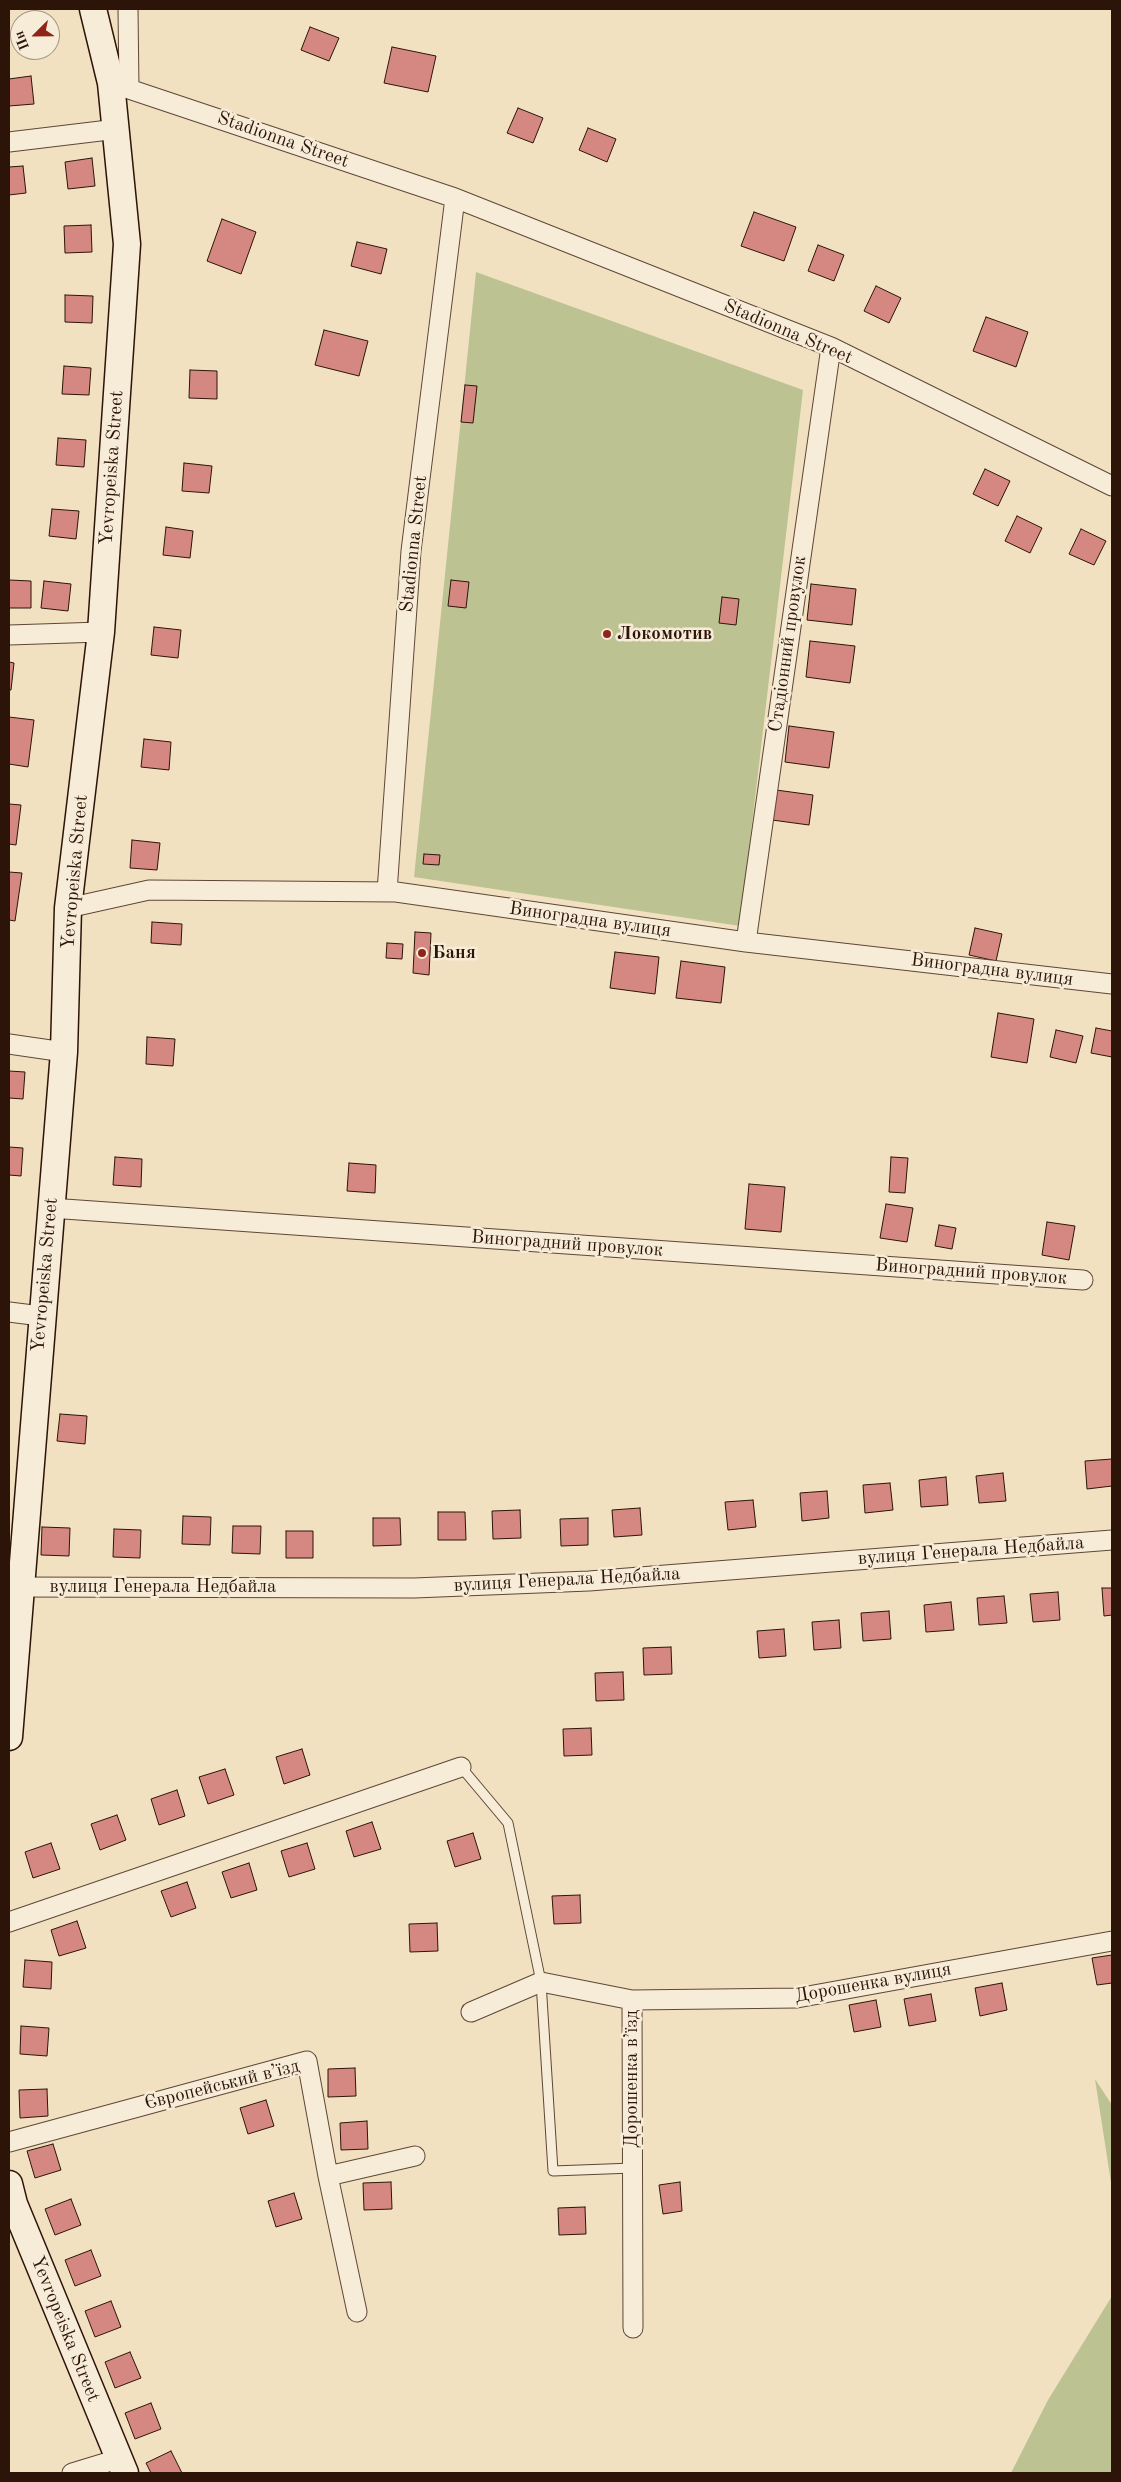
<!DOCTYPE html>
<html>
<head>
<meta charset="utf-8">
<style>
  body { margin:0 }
  #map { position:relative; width:1121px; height:2482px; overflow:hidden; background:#f1e1c1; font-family:"Old Standard TT",serif }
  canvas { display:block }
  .frame { position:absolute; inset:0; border:10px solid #2d1409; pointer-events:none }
  .north { position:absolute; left:10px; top:10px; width:50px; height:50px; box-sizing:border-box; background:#f6ecd7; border:1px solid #a69685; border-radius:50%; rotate:247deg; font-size:14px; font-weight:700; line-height:20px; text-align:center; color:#2d1409 }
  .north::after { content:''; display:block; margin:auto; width:18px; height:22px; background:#8f2418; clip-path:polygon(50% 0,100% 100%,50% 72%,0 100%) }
</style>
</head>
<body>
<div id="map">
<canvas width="1121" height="2482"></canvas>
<div class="frame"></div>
<div class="north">Пн</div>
</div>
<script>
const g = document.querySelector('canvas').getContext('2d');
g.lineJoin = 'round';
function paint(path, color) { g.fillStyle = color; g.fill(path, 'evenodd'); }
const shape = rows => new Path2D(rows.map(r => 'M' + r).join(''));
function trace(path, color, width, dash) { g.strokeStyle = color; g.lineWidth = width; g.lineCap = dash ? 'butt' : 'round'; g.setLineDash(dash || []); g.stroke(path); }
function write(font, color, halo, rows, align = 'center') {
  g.font = font + ' "Old Standard TT",serif'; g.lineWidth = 5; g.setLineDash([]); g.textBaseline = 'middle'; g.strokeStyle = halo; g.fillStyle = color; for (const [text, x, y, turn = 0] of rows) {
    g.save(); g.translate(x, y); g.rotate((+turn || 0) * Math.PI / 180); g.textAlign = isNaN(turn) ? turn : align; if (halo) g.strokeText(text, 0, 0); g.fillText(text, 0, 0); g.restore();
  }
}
paint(shape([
  [476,272,803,390,740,926,414,877],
  [1095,2079,1112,2105,1112,2189],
  [1112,2296,1112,2473,1011,2473,1048,2400]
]), '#bcc292');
const building = shape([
  [310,27,339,38,329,61,301,50,310,27],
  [392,47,436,56,428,92,384,83,392,47],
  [31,76,34,104,9,106,9,79,31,76],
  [518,108,543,118,533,143,507,133,518,108],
  [588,128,616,139,607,162,579,150,588,128],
  [92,158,95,186,68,189,65,162,92,158],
  [23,166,26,193,9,195,9,167,23,166],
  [754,212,796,227,784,261,741,246,754,212],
  [222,219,256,232,241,274,207,261,222,219],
  [91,225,92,252,65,253,64,226,91,225],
  [357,242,387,249,381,274,351,266,357,242],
  [818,245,844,255,834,281,808,271,818,245],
  [876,286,901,298,889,323,864,311,876,286],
  [65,295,93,296,92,323,65,322,65,295],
  [986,317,1028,332,1016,367,973,351,986,317],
  [324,330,368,341,359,376,315,365,324,330],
  [64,366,91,368,89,395,62,394,64,366],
  [190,370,217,371,217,399,189,398,190,370],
  [465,385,477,386,473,423,461,422,465,385],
  [58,438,86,440,84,467,56,465,58,438],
  [184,463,212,466,209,493,182,491,184,463],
  [985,469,1010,481,998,506,973,494,985,469],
  [52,509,79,511,76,539,49,536,52,509],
  [1017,516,1042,528,1030,553,1005,541,1017,516],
  [166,527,193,531,190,558,163,555,166,527],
  [1081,529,1106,541,1094,565,1069,554,1081,529],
  [9,580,31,581,31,608,9,608,9,580],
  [451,580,469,582,466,608,448,606,451,580],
  [44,581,71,584,68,611,41,608,44,581],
  [811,584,856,589,852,625,807,620,811,584],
  [722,597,739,599,736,625,719,623,722,597],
  [154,627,181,630,178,658,151,655,154,627],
  [810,641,855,646,850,683,806,677,810,641],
  [9,662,14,663,11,690,9,690,9,662],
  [9,717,34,720,28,767,9,764,9,717],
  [789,726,834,732,829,768,785,762,789,726],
  [144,739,171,742,169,770,141,767,144,739],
  [776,790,813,795,809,825,772,820,776,790],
  [9,804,21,805,16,845,9,844,9,804],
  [132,840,160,843,157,870,130,868,132,840],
  [424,854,440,855,439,865,423,864,424,854],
  [9,872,22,873,15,921,9,920,9,872],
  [152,922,182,924,181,945,151,943,152,922],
  [975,928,1002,934,996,961,969,955,975,928],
  [415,932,431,933,429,975,413,973,415,932],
  [387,943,403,944,402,959,386,958,387,943],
  [615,952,659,957,655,994,610,988,615,952],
  [681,961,725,967,721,1003,676,998,681,961],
  [998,1013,1034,1019,1027,1063,991,1057,998,1013],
  [1096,1028,1112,1031,1112,1057,1091,1053,1096,1028],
  [1056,1030,1083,1036,1076,1063,1050,1057,1056,1030],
  [147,1037,175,1039,173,1066,146,1064,147,1037],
  [9,1071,25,1072,23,1099,9,1098,9,1071],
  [9,1147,23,1148,21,1176,9,1175,9,1147],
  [115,1157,142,1159,141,1187,113,1185,115,1157],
  [891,1157,908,1158,905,1193,889,1192,891,1157],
  [349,1163,376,1165,375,1193,347,1191,349,1163],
  [749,1184,785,1187,781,1232,745,1229,749,1184],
  [886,1204,913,1208,907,1242,880,1238,886,1204],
  [1047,1222,1075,1226,1069,1260,1042,1255,1047,1222],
  [939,1225,956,1228,952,1249,935,1246,939,1225],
  [60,1414,87,1416,85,1444,57,1441,60,1414],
  [1112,1459,1112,1486,1087,1489,1085,1461,1112,1459],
  [1003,1473,1006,1501,979,1503,976,1476,1003,1473],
  [946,1477,948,1505,921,1507,919,1480,946,1477],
  [890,1483,893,1510,865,1513,863,1485,890,1483],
  [827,1491,829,1518,802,1521,800,1493,827,1491],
  [753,1500,756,1527,728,1530,725,1502,753,1500],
  [640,1508,642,1535,614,1537,612,1510,640,1508],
  [520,1510,521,1538,493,1539,492,1511,520,1510],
  [438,1512,465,1512,466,1540,438,1540,438,1512],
  [183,1516,211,1517,210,1545,182,1544,183,1516],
  [373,1518,400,1518,401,1545,373,1546,373,1518],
  [588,1518,588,1545,561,1546,560,1519,588,1518],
  [233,1526,261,1526,260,1554,232,1553,233,1526],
  [42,1527,70,1528,69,1556,41,1555,42,1527],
  [114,1529,141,1530,140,1558,113,1557,114,1529],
  [286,1531,313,1531,313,1558,286,1558,286,1531],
  [1102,1588,1112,1588,1112,1615,1104,1616,1102,1588],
  [1058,1592,1060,1620,1033,1622,1030,1594,1058,1592],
  [1004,1596,1007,1623,979,1625,977,1598,1004,1596],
  [951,1602,954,1630,926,1632,924,1605,951,1602],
  [889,1611,891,1639,863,1641,861,1613,889,1611],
  [839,1620,841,1648,814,1650,812,1622,839,1620],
  [784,1629,786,1656,759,1658,757,1631,784,1629],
  [671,1647,672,1674,644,1675,643,1648,671,1647],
  [623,1672,624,1700,596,1701,595,1673,623,1672],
  [591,1728,592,1755,564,1756,563,1729,591,1728],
  [302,1749,310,1775,284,1784,276,1757,302,1749],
  [225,1769,234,1795,208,1804,199,1777,225,1769],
  [177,1790,185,1816,159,1825,151,1799,177,1790],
  [117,1815,126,1840,100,1850,91,1824,117,1815],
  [372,1822,381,1849,354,1857,346,1831,372,1822],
  [473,1833,481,1859,455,1867,447,1841,473,1833],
  [51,1843,60,1869,33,1878,25,1852,51,1843],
  [307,1843,315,1869,289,1877,281,1851,307,1843],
  [249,1863,257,1890,231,1898,222,1872,249,1863],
  [187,1882,196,1908,171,1917,161,1891,187,1882],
  [580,1895,581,1923,554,1924,552,1896,580,1895],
  [77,1921,86,1948,59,1956,51,1930,77,1921],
  [437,1923,438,1951,410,1952,409,1924,437,1923],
  [1112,1955,1112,1983,1097,1985,1092,1958,1112,1955],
  [25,1960,52,1962,51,1989,23,1987,25,1960],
  [1002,1983,1007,2010,980,2016,975,1988,1002,1983],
  [931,1994,936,2021,909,2026,904,1999,931,1994],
  [876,2000,881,2027,854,2032,849,2005,876,2000],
  [21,2026,49,2028,47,2056,20,2054,21,2026],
  [355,2068,356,2096,328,2097,328,2069,355,2068],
  [47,2089,48,2116,20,2118,19,2090,47,2089],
  [266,2100,274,2126,248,2134,240,2108,266,2100],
  [367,2121,368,2149,341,2150,340,2123,367,2121],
  [53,2144,61,2170,35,2178,27,2151,53,2144],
  [391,2182,392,2209,364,2210,363,2183,391,2182],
  [680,2182,682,2211,663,2214,659,2185,680,2182],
  [294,2193,302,2219,276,2227,268,2201,294,2193],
  [71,2199,81,2225,55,2235,45,2209,71,2199],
  [585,2207,586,2234,559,2235,558,2208,585,2207],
  [91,2250,101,2276,75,2286,65,2260,91,2250],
  [111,2301,121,2327,95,2337,85,2311,111,2301],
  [130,2352,141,2378,115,2388,105,2362,130,2352],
  [151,2403,161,2429,135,2439,125,2413,151,2403],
  [171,2451,182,2473,151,2473,146,2463,171,2451]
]);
paint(building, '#d58881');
trace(building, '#2d1409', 1);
const lane = shape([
  [461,1767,508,1823,541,1982,553,2171,633,2168]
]);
const street = shape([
  [128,9,129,89],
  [111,83,455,198,831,347,1112,486],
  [9,142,117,129],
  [9,635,101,632],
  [387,892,411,551,455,198],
  [68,908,149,890,396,892,746,942,1112,984],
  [746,942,831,347],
  [9,1044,64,1052],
  [50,1208,1083,1280],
  [9,1312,41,1316],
  [10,1587,414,1588,589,1581,1112,1540],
  [9,1922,461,1767],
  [632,2000,797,1998,1112,1941],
  [471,2012,541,1982,632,2000,633,2328],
  [9,2142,307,2061,328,2176,357,2312],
  [328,2176,415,2156],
  [72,2473,118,2459]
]);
const secondary = shape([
  [9,1737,64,1052,68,908,101,632,127,244,111,83,93,9],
  [9,2184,14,2204,125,2473]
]);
trace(lane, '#5e4737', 11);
trace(street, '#5e4737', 21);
trace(secondary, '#2d1409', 29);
trace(lane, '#f6ecd7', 9);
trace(street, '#f6ecd7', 19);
trace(secondary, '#f6ecd7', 26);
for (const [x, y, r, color] of [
  [607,634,5,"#8f2418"],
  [422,953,5,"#8f2418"]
]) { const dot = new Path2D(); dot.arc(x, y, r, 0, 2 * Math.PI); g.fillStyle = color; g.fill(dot); trace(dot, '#f6ecd7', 2); }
write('19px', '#2d1409', '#f6ecd7', [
  ["Stadionna Street",283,140,19],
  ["Stadionna Street",788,332,23],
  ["Yevropeiska Street",112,468,-86],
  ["Stadionna Street",414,544,-84],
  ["Стадіонний провулок",788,644,-82],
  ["Yevropeiska Street",75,872,-85],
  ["Виноградна вулиця",590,920,8],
  ["Виноградна вулиця",992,970,7],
  ["Виноградний провулок",567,1244,4],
  ["Виноградний провулок",971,1272,4],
  ["Yevropeiska Street",45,1275,-85],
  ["вулиця Генерала Недбайла",971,1551,-4],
  ["вулиця Генерала Недбайла",567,1580,-3],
  ["вулиця Генерала Недбайла",163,1587],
  ["Дорошенка вулиця",873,1983,-10],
  ["Дорошенка в’їзд",632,2079,-90],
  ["Європейський в’їзд",222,2085,-14],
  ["Yevropeiska Street",65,2329,68]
]);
write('bold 19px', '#2d1409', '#f6ecd7', [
  ["Локомотив",617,634],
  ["Баня",432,953]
], 'left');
</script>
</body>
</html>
